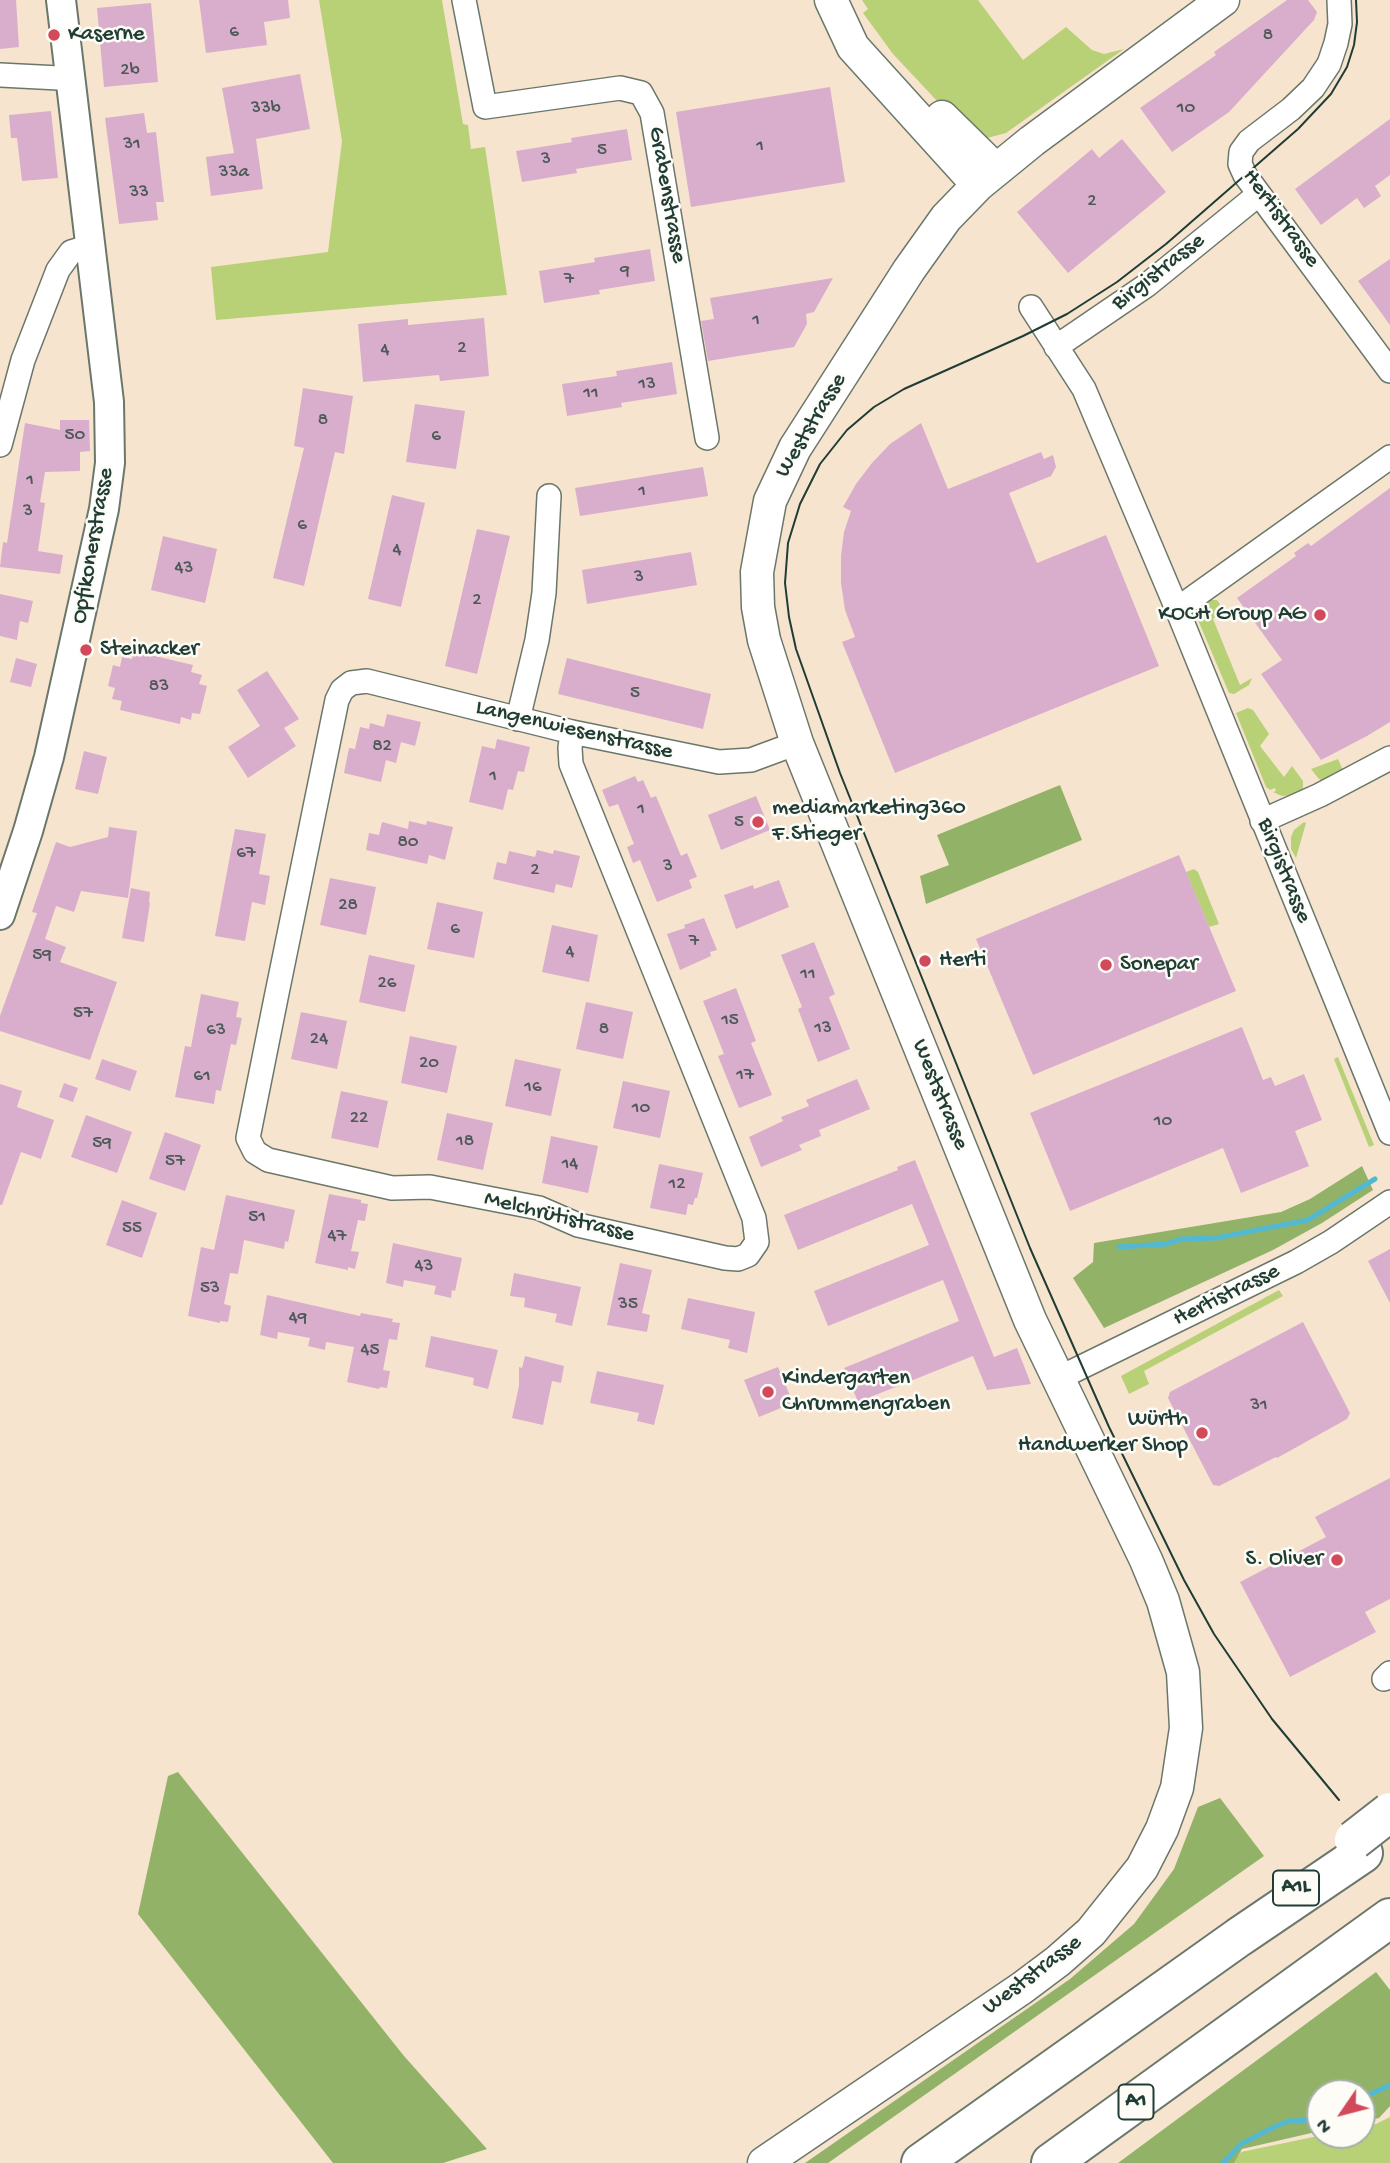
<!DOCTYPE html>
<html>
<head>
<meta charset="utf-8">
<style>
  body { margin:0 }
  #map { position:relative; width:1390px; height:2163px; overflow:hidden; background:#f7e4ce; font-family:"Gochi Hand",sans-serif }
  canvas { display:block }
  .north { position:absolute; left:1306px; top:2079px; width:70px; height:70px; box-sizing:border-box; background:#fdfcf7; border:2px solid #a4b0a9; border-radius:50%; rotate:235deg; font-size:19px; font-weight:700; line-height:28px; text-align:center; color:#1f3d34 }
  .north::after { content:''; display:block; margin:auto; width:24px; height:32px; background:#d1495b; clip-path:polygon(50% 0,100% 100%,50% 72%,0 100%) }
</style>
</head>
<body>
<div id="map">
<canvas width="1390" height="2163"></canvas>
<div class="north">N</div>
</div>
<script>
const g = document.querySelector('canvas').getContext('2d');
g.lineJoin = 'round';
function paint(path, color) { g.fillStyle = color; g.fill(path, 'evenodd'); }
const shape = rows => new Path2D(rows.map(r => 'M' + r).join(''));
function trace(path, color, width, dash) { g.strokeStyle = color; g.lineWidth = width; g.lineCap = dash ? 'butt' : 'round'; g.setLineDash(dash || []); g.stroke(path); }
function write(font, color, halo, rows, align = 'center') {
  g.font = font + ' "Gochi Hand",sans-serif'; g.lineWidth = 5; g.setLineDash([]); g.textBaseline = 'middle'; g.strokeStyle = halo; g.fillStyle = color; for (const [text, x, y, turn = 0] of rows) {
    g.save(); g.translate(x, y); g.rotate((+turn || 0) * Math.PI / 180); g.textAlign = isNaN(turn) ? turn : align; if (halo) g.strokeText(text, 0, 0); g.fillText(text, 0, 0); g.restore();
  }
}
paint(shape([
  [319,0,442,0,463,124,468,125,471,149,485,147,507,295,216,320,211,267,328,252,342,141],
  [862,0,978,0,1023,60,1066,27,1092,50,1104,54,1124,49,1006,133,987,138,970,132,954,119,893,54,863,13,868,9],
  [1211,600,1217,600,1224,610,1213,619,1240,685,1252,678,1249,685,1234,694,1229,693,1195,613,1204,602,1206,604],
  [1248,708,1253,710,1269,734,1260,746,1284,777,1292,766,1303,781,1303,790,1295,798,1293,795,1282,796,1273,792,1276,791,1275,788,1270,790,1266,787,1236,713],
  [1338,759,1345,775,1325,782,1319,779,1311,769],
  [1304,822,1306,823,1296,858,1291,849,1291,837,1294,830],
  [1194,869,1198,872,1219,924,1209,927,1186,872],
  [1338,1057,1374,1145,1369,1147,1334,1059],
  [1279,1290,1283,1296,1144,1371,1149,1384,1129,1394,1121,1376],
  [1390,2117,1390,2163,1232,2163,1241,2152,1323,2135,1362,2135,1362,2127,1376,2124]
]), '#b8d176');
paint(shape([
  [1060,785,1082,840,926,904,920,876,949,865,937,835],
  [1362,1166,1373,1190,1322,1223,1273,1250,1104,1328,1073,1278,1093,1262,1094,1243,1281,1212,1310,1199],
  [178,1772,404,2056,487,2149,443,2163,333,2163,138,1914,168,1776],
  [1220,1798,1264,1856,828,2163,805,2163,1070,1979,1134,1924,1174,1869,1198,1807],
  [1376,1972,1390,1990,1390,2106,1379,2118,1362,2122,1362,2093,1320,2093,1320,2131,1242,2149,1234,2163,1118,2163]
]), '#92b367');
trace(shape([
  [1119,1247,1166,1244,1182,1239,1216,1238,1308,1220,1375,1179],
  [1362,2098,1390,2085],
  [1223,2163,1241,2144,1272,2128,1288,2121,1320,2120]
]), '#53b8d1', 5);
paint(shape([
  [0,0,16,0,19,47,0,49],
  [199,0,288,0,290,18,264,22,267,45,206,53],
  [1287,0,1308,0,1317,12,1314,20,1229,112,1172,152,1140,108,1216,55,1214,52],
  [151,3,158,82,104,87,97,8],
  [300,74,310,129,256,139,263,189,211,196,206,157,234,153,222,88],
  [830,87,845,182,691,207,676,112],
  [51,111,58,178,22,181,17,138,11,138,9,115],
  [144,113,147,133,156,132,164,202,156,202,158,220,119,224,105,118],
  [1390,119,1390,175,1375,186,1381,196,1364,208,1357,198,1321,225,1295,189],
  [627,129,632,160,576,169,577,173,522,182,516,151,572,142,571,138],
  [1122,139,1166,192,1068,273,1017,212,1092,149,1099,158],
  [650,249,655,281,599,290,600,294,544,303,539,271,595,262,594,258],
  [1390,259,1390,325,1358,281],
  [833,278,814,312,806,314,807,324,794,347,708,361,701,321,714,319,710,298],
  [484,318,489,376,440,381,439,375,363,382,358,324,408,319,408,325],
  [672,362,677,394,621,403,622,407,567,416,562,384,617,376,616,371],
  [303,388,353,396,344,454,335,452,304,586,273,578,304,448,294,446],
  [415,404,465,411,456,469,406,462],
  [60,420,89,420,90,451,80,452,80,471,45,472,40,502,45,503,38,551,63,555,60,574,0,567,3,542,7,543,25,423,60,430],
  [921,423,948,489,1041,452,1044,459,1053,455,1056,467,1051,476,1009,493,1037,563,1106,535,1159,666,895,773,842,642,855,637,845,610,841,583,841,556,844,532,851,511,843,507,856,484,872,463,890,444],
  [703,467,708,496,580,516,575,488],
  [1390,488,1390,722,1367,736,1321,760,1261,674,1282,660,1237,598,1296,556,1294,553,1308,543,1311,546],
  [392,495,425,503,401,607,368,599],
  [477,529,510,536,477,674,445,666],
  [163,536,217,549,205,603,151,590],
  [691,552,697,585,587,604,582,570],
  [0,594,33,601,28,623,20,621,17,640,0,636],
  [134,651,193,665,191,672,202,675,199,684,207,686,200,714,192,713,191,720,181,717,180,724,120,710,122,701,112,699,115,688,108,686,113,665,120,667,122,657,132,659],
  [16,658,37,664,31,687,10,682],
  [567,658,711,694,703,729,558,694],
  [267,671,299,719,284,728,296,746,248,778,228,747,260,726,237,690],
  [387,714,421,722,415,746,401,742,396,763,386,760,381,782,344,773,349,748,355,749,360,727,369,729,370,723,384,727],
  [497,739,530,747,524,772,518,771,513,790,508,789,503,810,469,802,482,746,495,749],
  [84,751,107,757,98,794,75,789],
  [635,776,638,782,643,780,651,798,656,796,681,856,687,853,697,877,689,880,692,888,657,902,640,860,633,863,627,847,634,844,618,804,609,807,602,790],
  [756,796,770,830,721,850,708,815],
  [409,821,426,825,427,821,453,827,445,860,429,855,427,864,366,850,369,833,379,835,382,822,408,829],
  [109,827,137,831,128,898,81,891,74,912,56,906,45,939,66,947,60,962,117,982,90,1060,0,1031,0,1016,37,913,32,912,56,842,70,847,108,837],
  [235,829,266,834,259,874,270,876,265,905,252,902,245,941,215,936],
  [537,850,553,854,554,850,580,856,572,888,556,884,554,893,493,879,497,862,506,864,509,851,535,857],
  [1179,855,1236,991,1033,1075,976,939],
  [330,878,376,887,366,935,320,925],
  [779,880,789,907,736,929,724,895,753,885,754,889],
  [131,888,150,892,149,902,150,903,144,942,122,938],
  [437,902,483,912,474,958,427,949],
  [704,918,717,950,710,952,711,956,680,970,667,934,685,928,684,925],
  [552,925,598,935,589,982,542,972],
  [814,942,835,994,829,997,850,1049,818,1062,798,1009,802,1007,781,955],
  [369,955,415,965,405,1012,359,1002],
  [736,988,756,1041,751,1043,772,1095,739,1108,718,1056,724,1054,703,1001],
  [201,994,239,1002,236,1017,242,1018,236,1045,231,1044,221,1091,216,1090,214,1104,175,1097,185,1046,191,1047],
  [586,1002,633,1012,623,1059,576,1049],
  [301,1012,347,1021,337,1069,291,1059],
  [1242,1027,1263,1080,1271,1077,1275,1086,1304,1074,1322,1120,1295,1131,1309,1166,1241,1193,1223,1148,1070,1211,1030,1113],
  [410,1036,457,1046,447,1093,401,1083],
  [102,1059,137,1071,130,1091,95,1079],
  [515,1059,561,1069,551,1116,505,1106],
  [857,1079,870,1109,819,1130,821,1136,799,1145,802,1150,761,1167,749,1137,783,1121,781,1117,809,1106,806,1100],
  [623,1081,670,1091,660,1138,613,1128],
  [64,1083,78,1088,73,1102,59,1097],
  [0,1084,22,1091,17,1107,54,1120,41,1159,21,1152,2,1205,0,1205],
  [341,1091,388,1101,378,1148,331,1138],
  [447,1113,493,1123,483,1170,437,1160],
  [86,1115,132,1132,117,1173,71,1157],
  [165,1132,201,1145,185,1191,149,1179],
  [551,1136,598,1146,588,1193,542,1183],
  [915,1160,994,1357,1017,1348,1031,1384,987,1390,973,1356,858,1402,844,1368,959,1321,943,1280,828,1326,814,1291,929,1245,912,1204,798,1250,784,1215,898,1170,897,1167],
  [659,1164,703,1173,697,1198,695,1198,693,1205,688,1204,686,1215,650,1208],
  [329,1194,361,1200,361,1203,368,1204,365,1221,358,1220,351,1251,359,1252,355,1269,348,1267,348,1270,315,1263],
  [226,1195,295,1210,288,1242,285,1241,284,1249,244,1240,238,1274,230,1273,224,1304,231,1306,228,1322,220,1321,220,1323,188,1316,201,1247,214,1250],
  [122,1200,157,1213,142,1258,106,1245],
  [393,1243,462,1258,455,1291,452,1290,451,1298,434,1294,436,1286,404,1280,403,1287,386,1283],
  [1390,1249,1390,1303,1368,1261],
  [620,1263,652,1270,642,1313,650,1315,647,1332,607,1325],
  [514,1273,581,1287,572,1326,555,1322,557,1314,524,1307,525,1298,510,1296],
  [267,1295,360,1316,361,1313,393,1319,392,1322,400,1323,397,1340,389,1339,383,1370,390,1371,387,1388,380,1387,379,1389,347,1382,354,1347,326,1342,325,1350,308,1346,310,1338,278,1332,277,1339,260,1335],
  [688,1298,755,1312,747,1353,728,1348,730,1340,681,1329],
  [1303,1322,1350,1413,1347,1419,1277,1458,1276,1457,1219,1486,1213,1485,1168,1398,1170,1392],
  [431,1336,498,1350,488,1389,473,1385,474,1378,425,1367],
  [525,1356,564,1366,561,1383,552,1381,543,1425,512,1418,519,1386,519,1367,522,1368],
  [778,1367,793,1403,759,1417,744,1380],
  [597,1371,664,1385,654,1425,637,1421,639,1413,590,1403],
  [1390,1478,1390,1599,1365,1612,1376,1632,1290,1677,1240,1582,1326,1537,1315,1517]
]), '#d9aecc');
const minor = shape([
  [464,0,485,107,620,88,641,93,652,113,707,438],
  [1339,0,1340,24,1336,43,1329,64,1313,88,1291,109,1249,141,1241,152,1240,164,1245,175,1390,371],
  [0,75,59,78,70,76],
  [1031,307,1084,389,1177,609,1390,1133],
  [1056,347,1147,285,1259,194],
  [0,445,23,360,58,270,71,252,91,246],
  [1177,609,1390,457],
  [518,719,537,640,544,593,549,496],
  [572,732,570,748,571,764,754,1218,757,1242,748,1255,738,1259,725,1258,578,1225,539,1208,430,1187,392,1188,268,1160,255,1152,248,1138,276,998,337,700,342,690,351,683,367,681,572,732,719,762,751,760,797,743],
  [1262,821,1320,795,1390,758],
  [1057,1379,1296,1262,1331,1242,1390,1202],
  [1384,1679,1390,1673]
]);
const tertiary = shape([
  [0,915,28,831,49,757,104,509,110,463,109,402,61,0]
]);
const secondary = shape([
  [831,0,853,47,978,185],
  [942,117,996,170],
  [764,2163,1022,1988,1058,1961,1091,1932,1142,1868,1162,1829,1177,1788,1186,1728,1183,1672,1163,1601,1146,1560,1030,1320,797,743,764,640,758,607,757,572,770,501,795,448,909,270,946,218,978,185,1032,141,1223,0]
]);
const motorway = shape([
  [921,2163,1239,1937,1363,1853],
  [1051,2163,1390,1918]
]);
trace(minor, '#6b776a', 26);
trace(tertiary, '#6b776a', 32);
trace(secondary, '#6b776a', 35);
trace(motorway, '#6b776a', 42);
trace(minor, '#fff', 23);
trace(tertiary, '#fff', 28);
trace(secondary, '#fff', 32);
trace(motorway, '#fff', 38);
trace(shape([
  [1339,1800,1272,1719,1214,1634,1184,1580,1109,1427,1030,1248,840,773,796,649,789,617,785,583,788,543,800,504,820,464,847,430,874,407,904,389,1023,336,1067,314,1117,282,1166,244,1298,129,1331,94,1347,67,1354,45,1357,22,1356,0]
]), '#1f3d34', 2);
const motorwayBridge = shape([
  [1354,1840,1390,1812]
]);
trace(motorwayBridge, '#6b776a', 42, []);
trace(motorwayBridge, '#fff', 38);
for (const [x, y, r, color] of [
  [54,35,7,"#d1495b"],
  [1320,615,7,"#d1495b"],
  [86,650,7,"#d1495b"],
  [758,822,7,"#d1495b"],
  [925,961,7,"#d1495b"],
  [1106,965,7,"#d1495b"],
  [768,1392,7,"#d1495b"],
  [1202,1433,7,"#d1495b"],
  [1337,1560,7,"#d1495b"]
]) { const dot = new Path2D(); dot.arc(x, y, r, 0, 2 * Math.PI); g.fillStyle = color; g.fill(dot); trace(dot, '#fdfcf7', 2.5); }
write('19px', '#4e595a', null, [
  ["6",234,33],
  ["8",1268,36],
  ["2b",130,71],
  ["33b",266,109],
  ["10",1186,109],
  ["31",132,145],
  ["1",760,147],
  ["5",602,151],
  ["3",546,160],
  ["33a",234,173],
  ["33",139,193],
  ["2",1092,202],
  ["9",625,272],
  ["7",569,280],
  ["1",756,321],
  ["2",462,349],
  ["4",385,351],
  ["13",647,385],
  ["11",591,394],
  ["8",323,421],
  ["50",75,436],
  ["6",436,437],
  ["1",30,481],
  ["1",642,492],
  ["3",28,512],
  ["6",302,526],
  ["4",397,551],
  ["43",184,569],
  ["3",639,578],
  ["2",477,601],
  ["83",159,687],
  ["5",635,694],
  ["82",382,747],
  ["1",493,777],
  ["1",641,810],
  ["5",739,823],
  ["80",408,843],
  ["67",246,854],
  ["3",668,867],
  ["2",535,871],
  ["28",348,906],
  ["6",455,930],
  ["7",694,942],
  ["4",570,953],
  ["59",42,956],
  ["11",808,975],
  ["26",387,984],
  ["57",83,1014],
  ["15",730,1021],
  ["13",823,1029],
  ["8",604,1030],
  ["63",216,1031],
  ["24",319,1040],
  ["20",429,1064],
  ["17",745,1076],
  ["61",202,1077],
  ["16",533,1088],
  ["10",641,1109],
  ["22",359,1119],
  ["10",1163,1122],
  ["18",465,1142],
  ["59",102,1144],
  ["57",175,1162],
  ["14",570,1165],
  ["12",677,1185],
  ["51",257,1218],
  ["55",132,1229],
  ["47",337,1237],
  ["43",424,1267],
  ["53",210,1289],
  ["35",628,1305],
  ["49",298,1319],
  ["45",370,1351],
  ["31",1259,1406]
]);
for (const [x, y, w] of [
  [1296,1888,46],
  [1136,2102,35]
]) { const box = new Path2D(); box.roundRect(x - w / 2, y - 17.5, w, 35, 5); g.fillStyle = '#fdfcf7'; g.fill(box); trace(box, '#1f3d34', 2); }
write('bold 21px', '#1f3d34', null, [
  ["A1L",1296,1888],
  ["A1",1136,2102]
]);
write('23px', '#1f3d34', '#fdfcf7', [
  ["Kaserne",68,35],
  ["KOCH Group AG",1306,615,"right"],
  ["Steinacker",100,650],
  ["mediamarketing360",772,809],
  ["F.Stieger",772,835],
  ["Herti",939,961],
  ["Sonepar",1120,965],
  ["Kindergarten",782,1379],
  ["Chrummengraben",782,1405],
  ["Würth",1188,1420,"right"],
  ["Handwerker Shop",1188,1446,"right"],
  ["S. Oliver",1323,1560,"right"]
], 'left');
write('23px', '#1f3d34', '#fdfcf7', [
  ["Grabenstrasse",666,195,80],
  ["Hertistrasse",1280,219,54],
  ["Birgistrasse",1159,273,-38],
  ["Weststrasse",812,426,-59],
  ["Opfikonerstrasse",94,546,-80],
  ["Langenwiesenstrasse",574,731,13],
  ["Birgistrasse",1283,871,68],
  ["Weststrasse",939,1095,68],
  ["Melchrütistrasse",559,1218,14],
  ["Hertistrasse",1227,1296,-26],
  ["Weststrasse",1033,1976,-37]
]);
</script>
</body>
</html>
